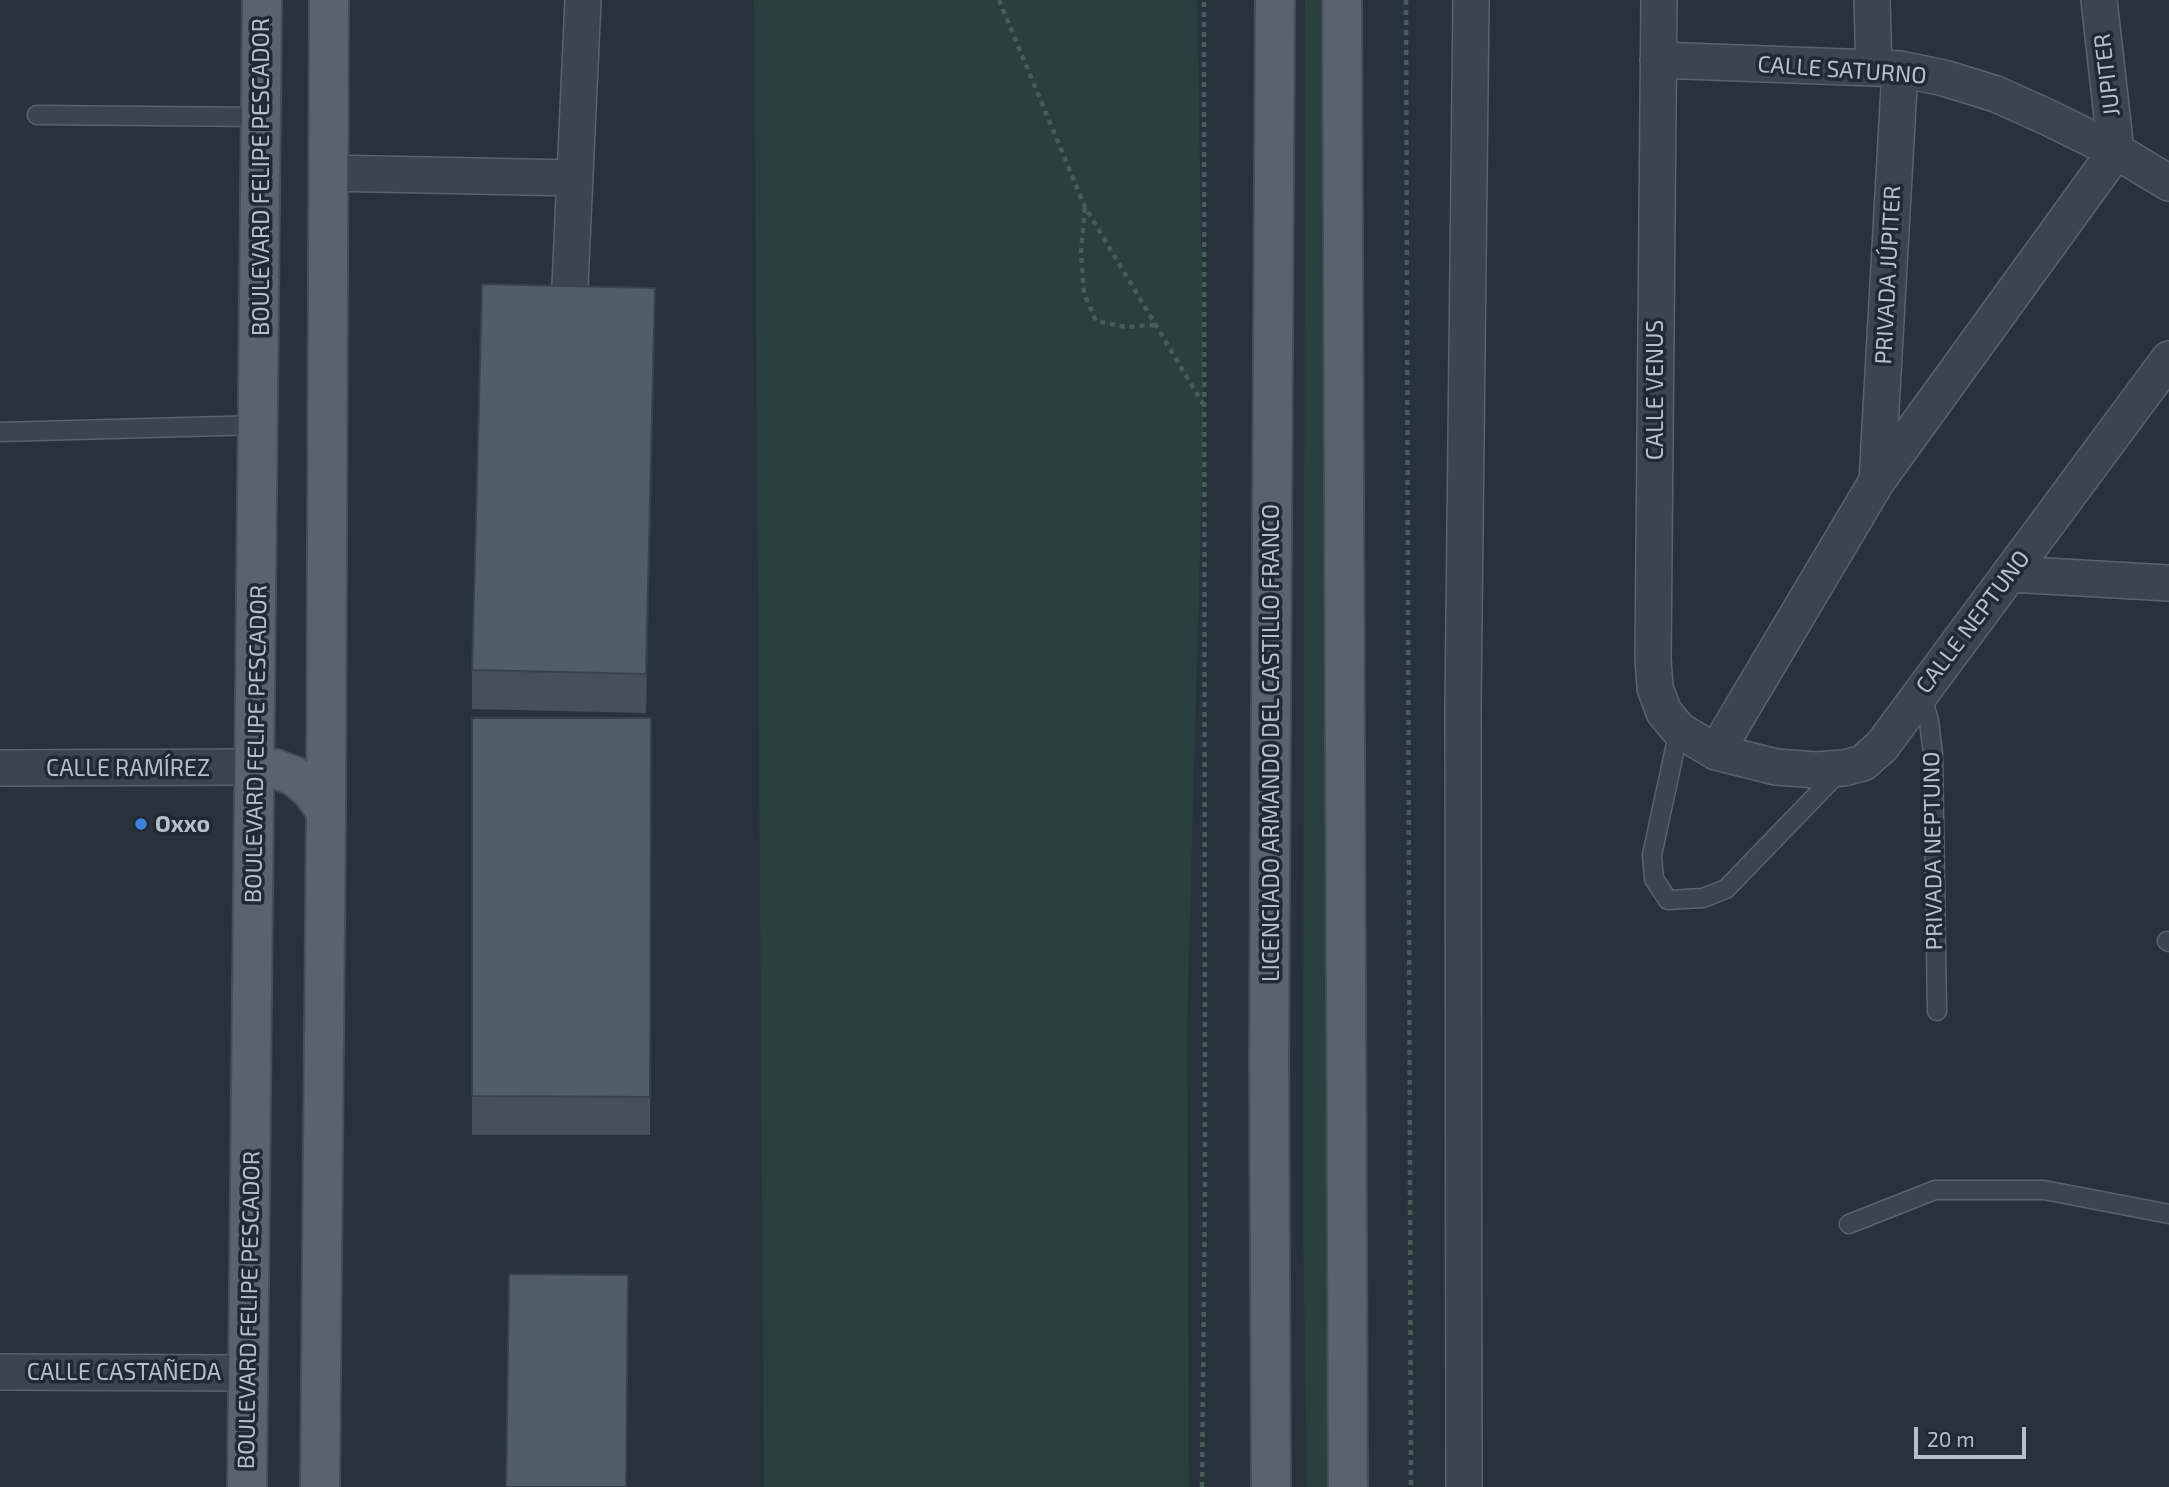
<!DOCTYPE html>
<html>
<head>
<meta charset="utf-8">
<style>
  body { margin:0 }
  #map { position:relative; width:2169px; height:1487px; overflow:hidden; background:#26333d; font-family:"Exo 2",sans-serif }
  canvas { display:block }
  .scale { position:absolute; left:1914px; top:1427px; width:112px; height:32px; box-sizing:border-box; border:4px solid #b6c0c8; border-top:0; padding-left:9px; font-size:21px; line-height:24px; white-space:nowrap; color:#b6c0c8; -webkit-text-stroke:5px #1f2a32; paint-order:stroke }
</style>
</head>
<body>
<div id="map">
<canvas width="2169" height="1487"></canvas>
<div class="scale">20 m</div>
</div>
<script>
const g = document.querySelector('canvas').getContext('2d');
g.lineJoin = 'round';
function paint(path, color) { g.fillStyle = color; g.fill(path, 'evenodd'); }
const shape = rows => new Path2D(rows.map(r => 'M' + r).join(''));
function trace(path, color, width, dash) { g.strokeStyle = color; g.lineWidth = width; g.lineCap = dash ? 'butt' : 'round'; g.setLineDash(dash || []); g.stroke(path); }
function write(font, color, halo, rows, align = 'center') {
  g.font = font + ' "Exo 2",sans-serif'; g.lineWidth = 7; g.setLineDash([]); g.textBaseline = 'middle'; g.strokeStyle = halo; g.fillStyle = color; for (const [text, x, y, turn = 0] of rows) {
    g.save(); g.translate(x, y); g.rotate((+turn || 0) * Math.PI / 180); g.textAlign = isNaN(turn) ? turn : align; if (halo) g.strokeText(text, 0, 0); g.fillText(text, 0, 0); g.restore();
  }
}
paint(shape([
  [754,0,1197,0,1204,405,1187,1023,1189,1487,764,1487],
  [1305,0,1327,0,1331,1487,1307,1487,1303,1220]
]), '#29403f');
const lane = shape([
  [37,115,262,117],
  [0,432,260,425],
  [1921,693,1929,721,1933,754,1937,1011],
  [1679,730,1652,855,1654,879,1668,900,1703,898,1726,889,1841,770],
  [2167,941,2169,942],
  [1849,1224,1935,1190,2044,1190,2169,1214]
]);
const street = shape([
  [1659,0,1653,659,1655,688,1664,712,1679,730,1716,752,1776,767,1816,770,1844,768,1863,763,1882,746,2169,359],
  [1872,0,1874,68],
  [1658,60,1900,69,1944,78,1996,94,2047,117,2116,151,2169,183],
  [327,173,575,178],
  [570,285,583,0],
  [1877,481,1900,69],
  [2010,574,2169,583],
  [1716,752,1877,481,2116,151,2099,0],
  [0,768,255,767],
  [0,1372,249,1373],
  [1464,1487,1463,706,1471,0]
]);
const primary = shape([
  [1342,0,1348,1487],
  [255,767,276,769,294,776,311,790,326,811],
  [247,1487,262,0],
  [320,1487,326,811,329,0],
  [1271,1487,1269,1058,1275,0]
]);
trace(lane, '#58636b', 21);
trace(street, '#58636b', 38);
trace(primary, '#434e56', 42);
trace(shape([
  [999,0,1085,207,1203,404],
  [1406,0,1411,1487],
  [1085,208,1081,252,1084,293,1096,321,1126,327,1156,325],
  [1202,1487,1205,1192,1204,0]
]), '#485c5c', 4.5, [5, 5]);
trace(lane, '#3a454d', 18);
trace(street, '#3a454d', 35);
trace(primary, '#58646d', 38);
paint(shape([
  [655,326,646,713,472,709,472,670],
  [472,718,651,718,650,1135,472,1135]
]), '#455159');
paint(shape([
  [655,288,655,326,646,713,646,674]
]), '#384249');
const building = shape([
  [482,284,655,288,646,674,472,670,482,284],
  [472,718,651,718,650,1097,472,1096,472,718],
  [509,1274,628,1275,626,1487,506,1487,509,1274]
]);
paint(building, '#505e68');
trace(building, '#384249', 2);
for (const [x, y, r, color] of [
  [141,824,7,"#3f7fe0"]
]) { const dot = new Path2D(); dot.arc(x, y, r, 0, 2 * Math.PI); g.fillStyle = color; g.fill(dot); trace(dot, '#1f2a32', 2.5); }
write('23px', '#b6c0c8', '#1f2a32', [
  ["CALLE SATURNO",1842,70,4],
  ["JUPITER",2107,75,-97],
  ["BOULEVARD FELIPE PESCADOR",261,177,-90],
  ["PRIVADA JÚPITER",1888,275,-87],
  ["CALLE VENUS",1655,390,-90],
  ["CALLE NEPTUNO",1973,622,-53],
  ["LICENCIADO ARMANDO DEL CASTILLO FRANCO",1271,743,-90],
  ["BOULEVARD FELIPE PESCADOR",256,744,-89],
  ["CALLE RAMÍREZ",128,768],
  ["PRIVADA NEPTUNO",1933,851,-91],
  ["BOULEVARD FELIPE PESCADOR",249,1310,-89],
  ["CALLE CASTAÑEDA",124,1372]
]);
write('bold 23px', '#b6c0c8', '#1f2a32', [
  ["Oxxo",155,824]
], 'left');
</script>
</body>
</html>
